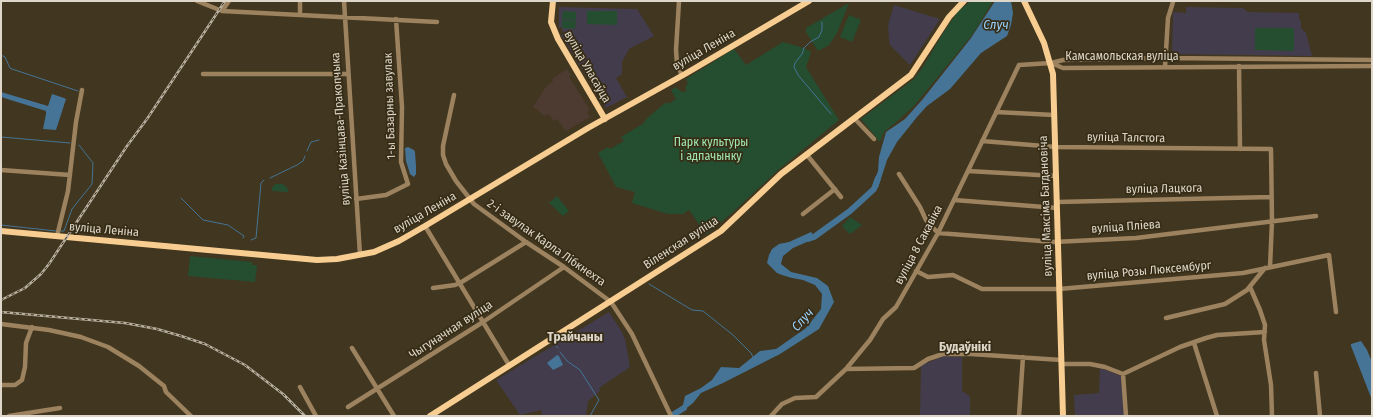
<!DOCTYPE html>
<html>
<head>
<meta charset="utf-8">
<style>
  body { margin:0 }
  #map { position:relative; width:1373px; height:417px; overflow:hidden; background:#41361f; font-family:"Fira Sans Condensed",sans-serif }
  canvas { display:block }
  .frame { position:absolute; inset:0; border:2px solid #ded7c9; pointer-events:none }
</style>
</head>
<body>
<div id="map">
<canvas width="1373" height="417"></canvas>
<div class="frame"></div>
</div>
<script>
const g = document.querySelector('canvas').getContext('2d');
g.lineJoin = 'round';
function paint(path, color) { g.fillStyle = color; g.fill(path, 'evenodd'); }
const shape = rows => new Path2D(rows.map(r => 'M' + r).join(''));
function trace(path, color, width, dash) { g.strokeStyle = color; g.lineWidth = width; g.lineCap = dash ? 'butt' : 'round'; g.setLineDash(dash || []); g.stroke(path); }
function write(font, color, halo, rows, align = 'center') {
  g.font = font + ' "Fira Sans Condensed",sans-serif'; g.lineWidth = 3.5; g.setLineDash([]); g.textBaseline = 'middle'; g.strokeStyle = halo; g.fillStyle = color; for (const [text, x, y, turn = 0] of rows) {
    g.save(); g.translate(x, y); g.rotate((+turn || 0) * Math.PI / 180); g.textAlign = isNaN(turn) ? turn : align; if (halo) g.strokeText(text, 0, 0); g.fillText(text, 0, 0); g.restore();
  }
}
paint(shape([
  [894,5,940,19,910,65,890,45,889,41,888,25],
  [559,7,637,9,654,36,629,49,622,62,622,74,616,78,627,97,606,108,561,35,564,33,561,27,559,28],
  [1186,7,1243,8,1248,12,1299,13,1299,20,1301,21,1301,28,1306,33,1312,56,1172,54,1173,12,1186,13],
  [609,312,622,332,625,339,630,367,599,388,600,391,588,401,586,416,542,416,541,410,520,415,496,380],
  [945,356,962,357,962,391,970,396,970,416,920,416,921,365],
  [1100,368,1121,376,1124,416,1075,416,1074,395,1099,393]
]), '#433c4d');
paint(shape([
  [567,69,571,75,569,77,590,110,587,112,590,117,566,131,557,119,554,121,548,114,545,116,533,107,545,88,553,81,553,78]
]), '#4d3b31');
paint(shape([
  [971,1,993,1,973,34,914,106,894,124,884,132,880,142,861,119,914,79,923,67,943,33,959,10],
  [849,3,837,33,829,45,818,51,806,32,806,28],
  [563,11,576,12,576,20,562,19],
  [587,11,617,11,617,25,587,24],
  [849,15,861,20,852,42,840,37],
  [562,20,576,21,575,29,562,28],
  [1255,28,1294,28,1294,51,1255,50],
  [783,42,804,48,811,52,806,67,839,120,777,171,732,213,706,234,689,210,683,214,668,214,632,203,635,192,616,187,598,153,608,147,610,149,624,141,621,137,644,123,645,120,665,103,670,103,676,99,671,90,676,87,680,91,685,92,686,90,686,85,688,84,686,79,734,49,746,65],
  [275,184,283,184,288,189,288,192,272,191,272,188],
  [557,196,569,211,563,216,549,203],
  [850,217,862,225,850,234,842,226],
  [190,256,252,262,252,265,257,265,255,282,188,276]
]), '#254e31');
paint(shape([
  [995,1,1011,1,1013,13,1011,25,1007,36,981,53,950,89,927,106,917,117,897,142,887,160,878,188,873,185,878,171,879,157,886,132,905,119,922,100,971,38],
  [1,92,48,106,52,94,64,98,66,99,56,130,43,129,46,114,46,111,1,97],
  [408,147,414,150,415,152,416,166,416,174,414,177,410,174,406,161,405,148],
  [811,232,816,238,793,248,783,256,781,264,791,272,817,278,828,286,834,302,819,329,780,354,723,383,701,393,693,403,679,414,677,410,683,405,685,396,701,388,712,380,721,367,739,368,760,351,776,349,806,328,814,318,821,309,822,294,815,285,803,280,792,278,782,275,777,273,767,263,769,255,772,249,779,244,789,242],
  [1361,341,1367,350,1372,362,1372,400,1351,346,1351,344],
  [557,355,559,356,563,365,553,370,547,363]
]), '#457496');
trace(shape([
  [822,22,822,30,819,37,810,42,804,48,802,54,795,63,794,67,798,75,831,114],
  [1,55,5,57,10,68,12,69,78,91],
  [1,137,70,143],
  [307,151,311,142,319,140],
  [270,178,297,165,303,161,305,156],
  [181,198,203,220,228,225,244,236,243,238],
  [1,225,56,231],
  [61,231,64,231,72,209,92,184,93,163,79,145],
  [251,240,256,238,261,183,264,180],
  [649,284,692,310,703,311,733,335,751,353,753,357],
  [556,346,558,348],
  [560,352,567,361,580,370,599,400,590,416]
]), '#457496', 1);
trace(shape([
  [808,239,814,237,850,211,874,189,878,178],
  [671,416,684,408]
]), '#457496', 6);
trace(shape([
  [197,1,222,11,437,22],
  [344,1,360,255],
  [679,1,676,50,677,64,682,76],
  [222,11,229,1],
  [300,15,300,1],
  [1051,63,1063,68,1372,66],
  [1239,66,1240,149],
  [1165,67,1168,18,1173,2],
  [203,74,348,74],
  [454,95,443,146,443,155,446,164,456,181,474,204,526,242,564,267,611,302,632,334,671,416],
  [996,112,1054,115],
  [854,118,874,139],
  [982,141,1056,147,1271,149,1272,221,1270,267],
  [807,155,841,197],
  [1,170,70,175],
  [968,171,1056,176],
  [899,174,920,207,926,220,938,233,1054,242,1136,238,1316,216],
  [356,199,386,195,408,184,401,162,402,107,396,19],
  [954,200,1057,208],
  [1057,202,1271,197],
  [803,214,835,189],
  [425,226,509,365],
  [57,236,68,191,76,122,82,90],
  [916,271,928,277,953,275,982,289,1059,289,1243,273,1329,255,1336,312],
  [1250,287,1260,310,1265,325,1264,340,1271,385,1272,416],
  [433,288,455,285,460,283,526,242],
  [1166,318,1225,304,1247,290,1265,268],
  [1,324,49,330,81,337,108,347,139,366,164,386,166,392,191,416],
  [1194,343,1217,416],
  [352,348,394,416],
  [1062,364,1090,364,1105,367,1123,374,1180,347,1206,338,1217,335,1265,332],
  [846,369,914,368,928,359,943,354,971,354,1061,360],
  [1316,373,1320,416],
  [1123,374,1126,416],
  [1,385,15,385,22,380,25,367,26,343,32,327],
  [300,387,316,416],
  [348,407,483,322,564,267],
  [9,416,60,408],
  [771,416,782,404,795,398,816,397,846,369,870,340,883,319,896,307,938,233,1019,65,1051,63,1063,60,1165,58,1372,60],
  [1019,416,1023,357]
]), '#9c825e', 4.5);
trace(shape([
  [553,1,551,22,558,39,605,119],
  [1024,1,1044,43,1053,74,1063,416],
  [1,231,317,260,337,259,374,252,399,241,425,226,588,128,685,74,809,1],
  [430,416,721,231,781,174,911,75,949,17,964,1]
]), '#f8cd91', 6);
const rail = shape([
  [1,300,25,288,41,274,49,264,127,146,147,119,225,1],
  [1,312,125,323,157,329,181,336,205,344,245,365,283,394,305,416]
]);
trace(rail, '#b8b0a0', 2.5);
trace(rail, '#372c15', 1, [3]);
write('12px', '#ded7c9', '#372c15', [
  ["вуліца Леніна",704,50,-30],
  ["Камсамольская вуліца",1122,57],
  ["вуліца Уласаўца",587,67,60],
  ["1-ы Базарны завулак",390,106,-92],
  ["вуліца Казінцава-Пракопчыка",341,129,-94],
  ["вуліца Талстога",1126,138,1],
  ["вуліца Лацкога",1164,189,-1],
  ["вуліца Максіма Багдановіча",1046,206,-92],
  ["вуліца Леніна",425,213,-30],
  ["вуліца Пліева",1126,227,-4],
  ["вуліца Леніна",104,230,5],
  ["2-і завулак Карла Лібкнехта",546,243,35],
  ["Віленская вуліца",681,243,-33],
  ["вуліца 8 Сакавіка",919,245,-62],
  ["вуліца Розы Люксембург",1149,271,-5],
  ["Чыгуначная вуліца",451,330,-33]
]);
write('12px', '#a0e8b2', '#372c15', [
  ["Парк культуры",711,143],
  ["і адпачынку",711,157]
]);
write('italic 13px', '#97cff9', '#372c15', [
  ["Случ",996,25],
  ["Случ",803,320,-48]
]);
write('bold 13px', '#ded7c9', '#372c15', [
  ["Трайчаны",575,337],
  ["Будаўнікі",965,347]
]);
</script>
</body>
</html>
